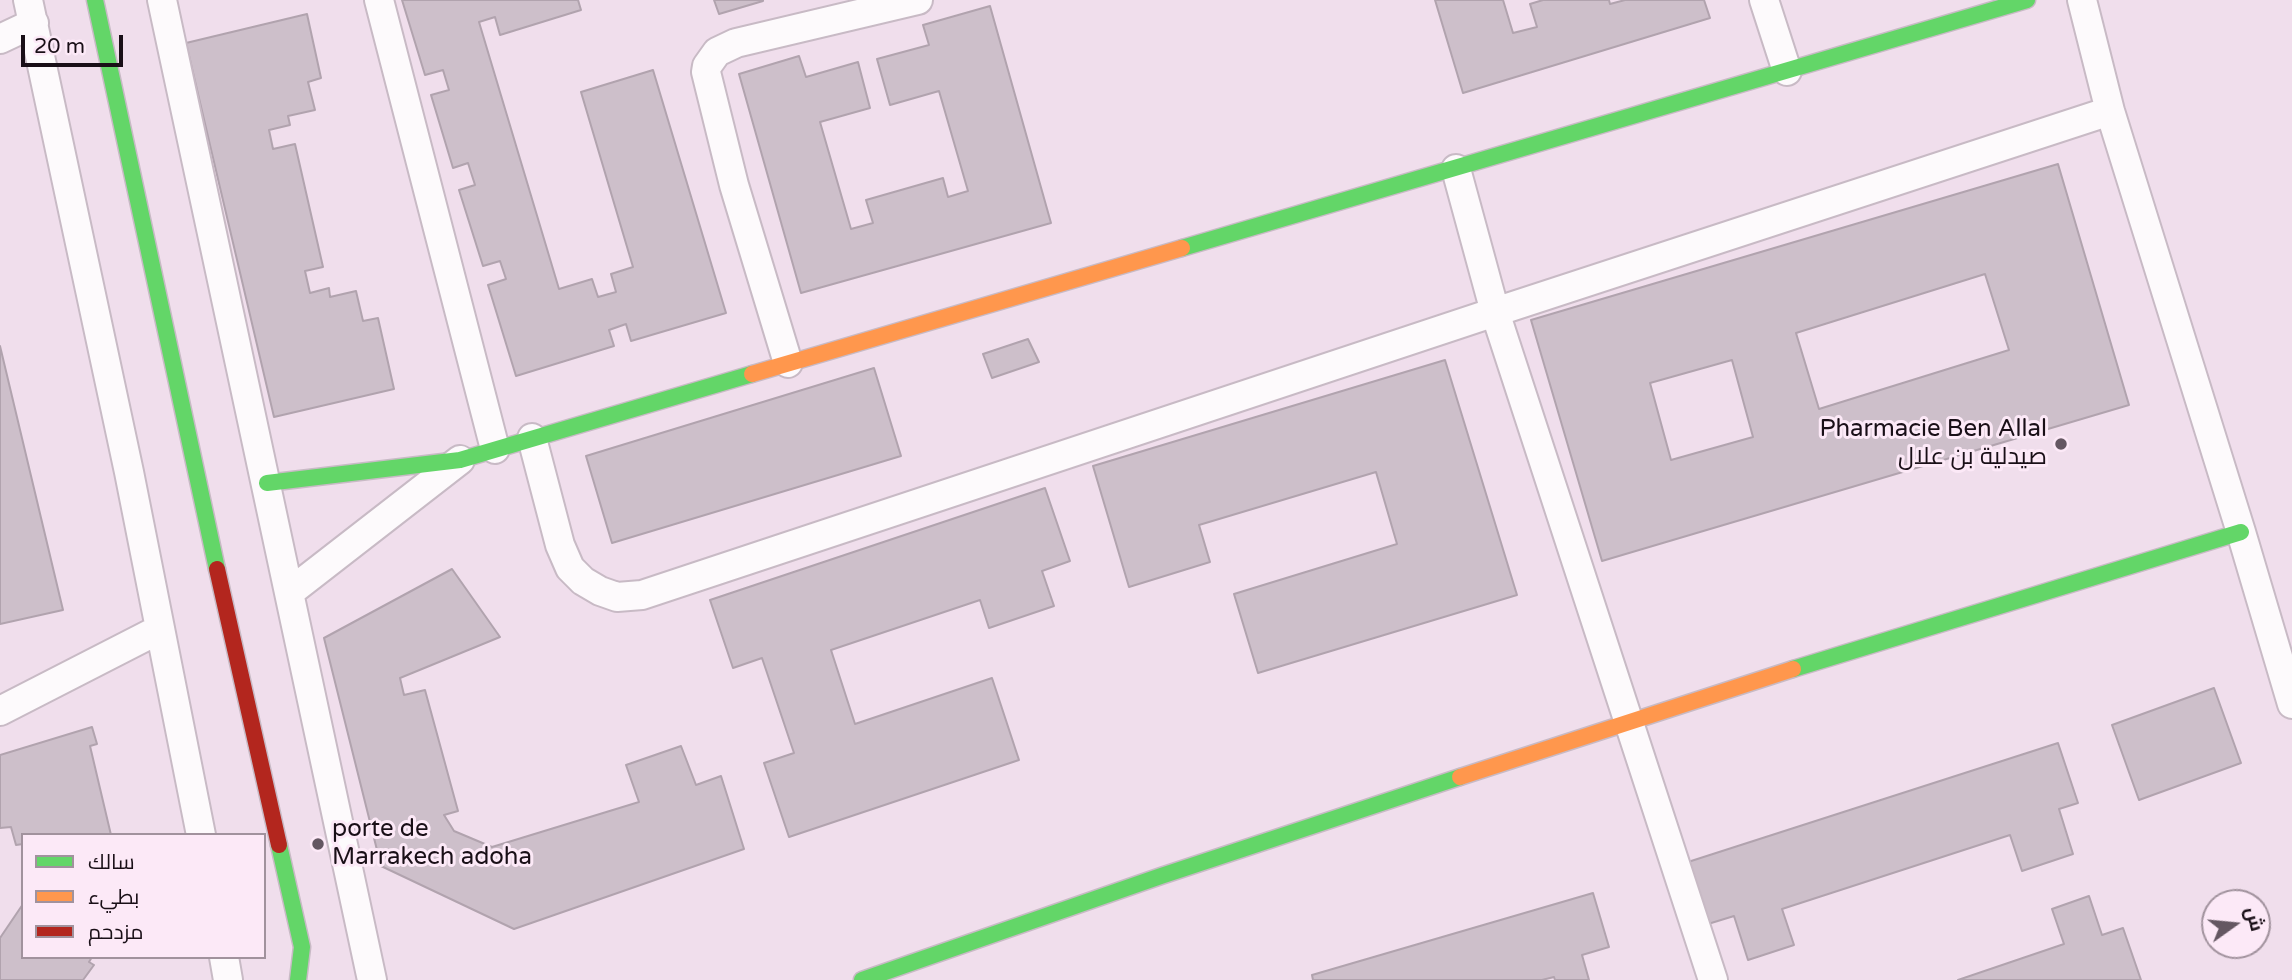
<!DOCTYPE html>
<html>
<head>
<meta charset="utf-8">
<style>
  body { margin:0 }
  #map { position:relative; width:2292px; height:980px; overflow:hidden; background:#f0deec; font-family:"Varela Round",Cairo,sans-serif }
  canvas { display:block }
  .legend { position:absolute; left:21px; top:833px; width:245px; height:126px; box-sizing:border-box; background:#fce9f7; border:2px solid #a1929d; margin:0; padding:9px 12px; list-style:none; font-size:21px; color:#190f17 }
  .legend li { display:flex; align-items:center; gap:14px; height:35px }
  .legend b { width:35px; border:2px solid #a1929d }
  .north { position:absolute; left:2201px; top:889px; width:70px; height:70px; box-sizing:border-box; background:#fce9f7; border:2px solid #a1929d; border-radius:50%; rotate:75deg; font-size:19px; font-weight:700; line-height:28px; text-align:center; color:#190f17 }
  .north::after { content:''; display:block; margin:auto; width:24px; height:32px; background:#645762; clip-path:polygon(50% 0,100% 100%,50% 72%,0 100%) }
  .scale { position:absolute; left:21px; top:35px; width:102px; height:32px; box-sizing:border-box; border:4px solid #190f17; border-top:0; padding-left:9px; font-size:21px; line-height:24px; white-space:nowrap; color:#190f17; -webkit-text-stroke:5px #fce9f7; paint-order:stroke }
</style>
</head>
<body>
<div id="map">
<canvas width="2292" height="980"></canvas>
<ul class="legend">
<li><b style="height:9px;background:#63d668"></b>سالك</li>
<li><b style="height:9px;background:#ff974d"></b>بطيء</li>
<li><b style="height:9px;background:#b3261e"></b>مزدحم</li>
</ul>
<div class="north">ش</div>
<div class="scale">20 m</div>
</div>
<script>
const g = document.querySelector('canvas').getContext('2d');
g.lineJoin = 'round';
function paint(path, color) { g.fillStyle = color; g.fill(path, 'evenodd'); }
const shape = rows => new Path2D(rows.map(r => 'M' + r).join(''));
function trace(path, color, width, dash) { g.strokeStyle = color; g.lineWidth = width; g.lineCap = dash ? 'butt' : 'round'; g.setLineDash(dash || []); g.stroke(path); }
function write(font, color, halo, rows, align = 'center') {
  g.font = font + ' "Varela Round",Cairo,sans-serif'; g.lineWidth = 6; g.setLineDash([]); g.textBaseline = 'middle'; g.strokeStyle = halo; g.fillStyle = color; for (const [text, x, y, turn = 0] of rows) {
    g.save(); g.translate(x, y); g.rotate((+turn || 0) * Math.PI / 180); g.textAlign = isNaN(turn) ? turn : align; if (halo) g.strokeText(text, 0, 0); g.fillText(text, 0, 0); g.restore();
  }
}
const building = shape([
  [402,0,578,0,581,10,500,35,495,17,479,22,559,289,592,279,598,297,616,292,611,274,633,267,581,92,653,70,726,313,631,341,626,324,609,330,614,346,516,376,488,285,506,279,500,261,483,266,459,190,475,185,468,163,453,168,431,95,449,90,443,70,425,75,402,0],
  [714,0,763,0,763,1,719,14,714,0],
  [1435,0,1503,0,1513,33,1537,27,1530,4,1543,0,1609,0,1610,4,1625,0,1704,0,1710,18,1463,93,1435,0],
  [990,6,1051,223,801,293,739,74,799,56,806,77,858,62,870,108,820,122,851,229,873,223,866,200,943,178,948,197,968,191,939,91,890,105,877,59,929,45,923,25,990,6],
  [307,14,321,78,308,82,315,110,288,116,290,125,269,130,273,149,295,144,323,267,305,271,310,293,329,288,330,297,356,291,363,321,378,318,394,389,274,417,186,43,307,14],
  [2058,164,2129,405,1602,561,1531,320,2058,164],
  [1985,274,2009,350,1819,409,1796,333,1985,274],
  [1732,360,1753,437,1671,460,1650,383,1732,360],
  [1028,339,1039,362,992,378,983,354,1028,339],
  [0,346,63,610,0,624,0,346],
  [1445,360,1517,595,1258,673,1234,594,1397,544,1376,472,1199,525,1210,562,1129,587,1093,466,1445,360],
  [874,368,901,456,612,543,586,456,874,368],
  [1045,488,1070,561,1042,571,1054,606,989,628,980,600,831,650,855,724,992,678,1019,760,789,837,764,763,794,753,762,658,733,668,710,600,1045,488],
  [452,569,500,637,400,678,404,695,425,690,458,811,444,815,454,831,492,847,639,802,626,765,681,746,696,785,721,776,744,849,514,929,381,866,324,638,452,569],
  [2214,688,2241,763,2139,800,2112,725,2214,688],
  [92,727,97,744,90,746,111,835,23,835,23,844,16,845,11,827,0,828,0,755,92,727],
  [2058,743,2078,803,2059,809,2073,854,2022,871,2010,835,1782,909,1794,945,1748,960,1734,916,1708,924,1688,862,2058,743],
  [1593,893,1609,947,1582,955,1589,980,1555,980,1554,977,1542,980,1313,980,1312,975,1593,893],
  [2089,896,2102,935,2123,928,2141,980,1958,980,2064,944,2052,909,2089,896],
  [23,904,23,957,92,957,89,962,94,965,83,980,0,980,0,938,23,904]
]);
paint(building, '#cdbfca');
trace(building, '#b1a3ae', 2);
const street = shape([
  [28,0,129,472,201,835],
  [162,0,372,980],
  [379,0,495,449],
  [1764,0,1787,71],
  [2082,0,2110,111,2241,532,2292,704],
  [0,39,34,23],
  [1456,169,1495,312,1713,980],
  [788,363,734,185,706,72,707,66,717,52,736,43,918,0],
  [532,438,560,545,570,568,583,581,600,591,617,597,642,595,1495,312,2110,111],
  [290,592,460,460],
  [0,711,160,629],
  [224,957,228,980]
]);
const fast = shape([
  [95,0,217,569],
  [1182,248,2027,0],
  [267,483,460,460,752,374],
  [1793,669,2241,532],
  [279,845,302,947,298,980],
  [862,980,1161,876,1460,777]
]);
const slow = shape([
  [752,374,1182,248],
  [1460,777,1793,669]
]);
const jam = shape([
  [217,569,279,845]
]);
trace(street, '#c8bac5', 32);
trace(fast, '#c8bac5', 19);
trace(slow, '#c8bac5', 19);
trace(jam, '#c8bac5', 19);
trace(street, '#fdfafc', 28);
trace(fast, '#63d668', 16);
trace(slow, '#ff974d', 16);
trace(jam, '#b3261e', 16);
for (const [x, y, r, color] of [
  [2061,444,7,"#645762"],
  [318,844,7,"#645762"]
]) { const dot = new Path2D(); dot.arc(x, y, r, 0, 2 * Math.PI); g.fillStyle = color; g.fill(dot); trace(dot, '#fce9f7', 2.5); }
write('24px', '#190f17', '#fce9f7', [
  ["Pharmacie Ben Allal",2047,430],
  ["صيدلية بن علال",2047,458],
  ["porte de",332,830,"left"],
  ["Marrakech adoha",332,858,"left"]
], 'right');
</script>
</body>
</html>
